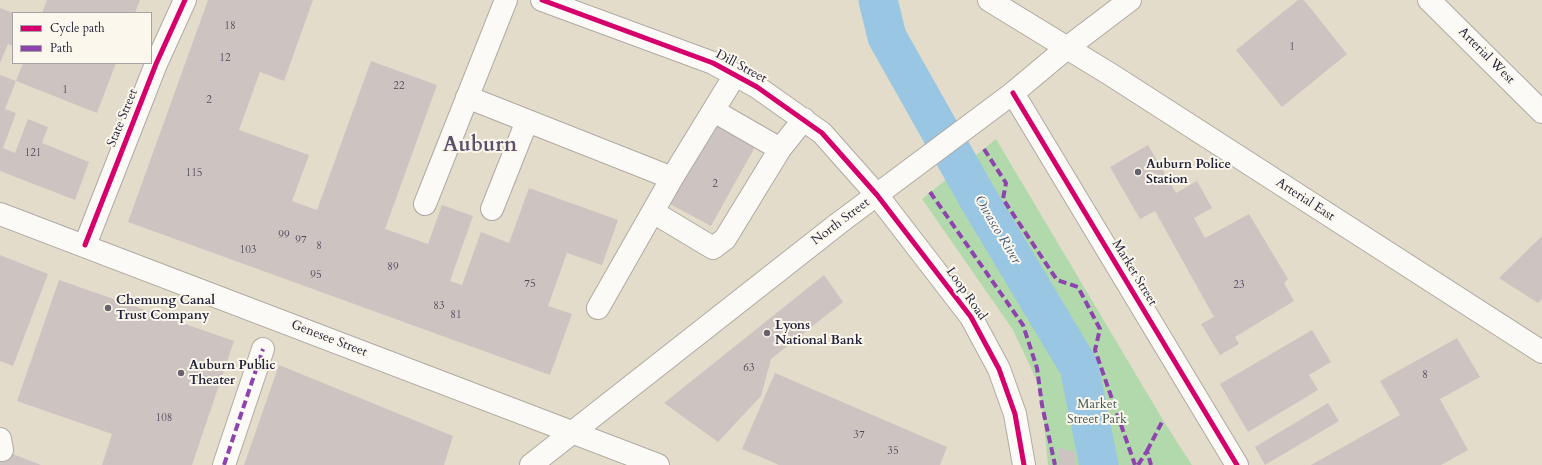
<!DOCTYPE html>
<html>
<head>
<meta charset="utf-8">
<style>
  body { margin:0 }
  #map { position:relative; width:1542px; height:465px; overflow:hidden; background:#e4dcca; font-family:Cardo,serif }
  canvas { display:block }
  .legend { position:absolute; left:12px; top:12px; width:140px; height:52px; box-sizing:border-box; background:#fbf7ec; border:1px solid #a4a2a5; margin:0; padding:5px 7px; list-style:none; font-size:12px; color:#22223b }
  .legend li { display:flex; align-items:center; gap:8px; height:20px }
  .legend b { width:20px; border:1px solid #a4a2a5 }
</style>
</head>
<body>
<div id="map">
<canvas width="1542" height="465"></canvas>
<ul class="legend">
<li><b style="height:5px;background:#d6006c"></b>Cycle path</li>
<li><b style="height:5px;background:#8e44ad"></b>Path</li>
</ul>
</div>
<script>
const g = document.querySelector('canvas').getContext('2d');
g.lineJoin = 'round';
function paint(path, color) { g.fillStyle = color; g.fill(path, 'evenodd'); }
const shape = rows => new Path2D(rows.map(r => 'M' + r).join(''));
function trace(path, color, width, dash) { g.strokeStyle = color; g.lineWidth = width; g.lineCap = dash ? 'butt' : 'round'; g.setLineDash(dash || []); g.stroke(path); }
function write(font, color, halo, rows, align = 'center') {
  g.font = font + ' Cardo,serif'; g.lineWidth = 4; g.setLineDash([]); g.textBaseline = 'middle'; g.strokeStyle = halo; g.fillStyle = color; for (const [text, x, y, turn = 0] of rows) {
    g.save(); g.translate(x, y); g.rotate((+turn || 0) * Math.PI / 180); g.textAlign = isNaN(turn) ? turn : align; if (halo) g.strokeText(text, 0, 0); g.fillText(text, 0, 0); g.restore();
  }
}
paint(shape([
  [996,139,1163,420,1192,465,1048,465,1042,405,1036,379,1013,330,922,199]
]), '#b2d9ac');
trace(shape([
  [878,0,887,37,979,200,1079,367,1099,465]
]), '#98c6e3', 39);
paint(shape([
  [47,0,140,0,135,13,42,13],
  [208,0,313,0,284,81,260,72,239,130,309,155,292,201,317,210,371,61,437,85,385,229,428,244,442,205,473,216,450,281,462,285,481,232,509,243,529,188,618,220,602,265,567,253,548,306,572,314,550,375,128,222],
  [1298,0,1304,0,1347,54,1282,107,1236,50],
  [0,8,13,13,13,46,8,44,0,63],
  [23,63,116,63,97,113,16,81],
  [0,75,16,81,5,109,16,113,3,148,15,153,28,119,48,127,42,143,89,162,75,200,0,171],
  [713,121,756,145,711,226,668,203],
  [1148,145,1176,193,1197,181,1212,208,1194,218,1205,238,1249,214,1288,279,1284,283,1294,301,1235,337,1239,344,1220,355,1201,324,1214,317,1155,211,1140,219,1110,167],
  [1542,236,1542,299,1538,303,1499,278],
  [0,255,48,274,13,366,0,361],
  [824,275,843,302,771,359,761,396,718,442,664,403],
  [59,280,234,341,192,465,102,465,112,434,17,401],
  [1312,330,1331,362,1309,375,1318,390,1248,432,1220,384],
  [1457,338,1480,377,1440,399,1468,450,1441,465,1311,465,1400,415,1380,381],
  [279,365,453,436,444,465,244,465],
  [775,373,947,447,940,465,779,465,742,449],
  [1328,403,1339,421,1265,465,1255,447],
  [1058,448,1075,452,1075,465,1059,465],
  [0,449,41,465,0,465]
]), '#cdc3c1');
const minor = shape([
  [542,0,713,63,757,87,822,133,877,195,971,317,999,369,1015,414,1024,465],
  [1013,93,1237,465],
  [467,97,672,178,735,75],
  [780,149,804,119],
  [425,204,506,0],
  [492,209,527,121],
  [653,212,713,248,725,239,780,149,714,111],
  [85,245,156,64,185,0],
  [598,308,672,178],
  [0,439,2,450],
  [224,465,263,349]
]);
const major = shape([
  [0,214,658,465],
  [531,465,839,223,1013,93,1068,47,1130,0]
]);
const highway = shape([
  [989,0,1113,76,1542,352],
  [1429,0,1542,112]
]);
trace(minor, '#afaaa2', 24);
trace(major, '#afaaa2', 24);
trace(highway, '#afaaa2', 24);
trace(minor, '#fbfaf7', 22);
trace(major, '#fbfaf7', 22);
trace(highway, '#fbfaf7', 22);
trace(shape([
  [984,149,1006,183,1003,199,1057,280,1078,287,1100,329,1095,350,1135,465],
  [930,192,1023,325,1037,368,1042,405,1055,465],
  [1147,451,1163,420],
  [224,465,263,349],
  [1138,465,1147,451,1151,465]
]), '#8e44ad', 4, [8, 4]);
trace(shape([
  [542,0,713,63,757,87,822,133,877,195,971,317,999,369,1015,414,1024,465],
  [1013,93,1237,465],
  [85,245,156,64,185,0]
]), '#d6006c', 5);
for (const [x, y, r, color] of [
  [1138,172,4,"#66636d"],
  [108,308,4,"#66636d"],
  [767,333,4,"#66636d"],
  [181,373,4,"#66636d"]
]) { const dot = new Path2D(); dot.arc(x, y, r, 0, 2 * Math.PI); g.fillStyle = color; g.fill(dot); trace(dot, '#fbf7ec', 1.5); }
write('11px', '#4d4a5c', null, [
  ["18",230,26],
  ["1",1292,47],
  ["12",225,58],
  ["22",399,86],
  ["1",65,90],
  ["2",209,100],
  ["121",33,153],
  ["115",194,173],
  ["2",715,184],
  ["99",284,235],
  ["97",301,240],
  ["8",319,246],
  ["103",248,250],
  ["89",393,267],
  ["95",316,275],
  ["75",530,284],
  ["23",1239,285],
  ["83",439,306],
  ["81",456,315],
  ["63",749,368],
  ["8",1425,375],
  ["108",164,418],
  ["37",859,435],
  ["35",893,451]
]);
write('13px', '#22223b', '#fbf7ec', [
  ["Arterial West",1486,56,45],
  ["Dill Street",741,67,28],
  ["State Street",123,118,-68],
  ["Arterial East",1305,200,33],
  ["North Street",841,222,-37],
  ["Market Street",1134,273,59],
  ["Loop Road",966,294,55],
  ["Genesee Street",329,339,21]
]);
write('bold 13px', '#22223b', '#fbf7ec', [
  ["Auburn Police",1146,165],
  ["Station",1146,180],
  ["Chemung Canal",116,301],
  ["Trust Company",116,316],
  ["Lyons",775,326],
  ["National Bank",775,341],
  ["Auburn Public",189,366],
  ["Theater",189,381]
], 'left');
write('13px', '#415856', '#fbf7ec', [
  ["Market",1097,405],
  ["Street Park",1097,420]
]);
write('italic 14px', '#40587a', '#fbf7ec', [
  ["Owasco River",997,230,59]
]);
write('bold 21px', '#5c4f6b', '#fbf7ec', [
  ["Auburn",480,146]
]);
</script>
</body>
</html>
